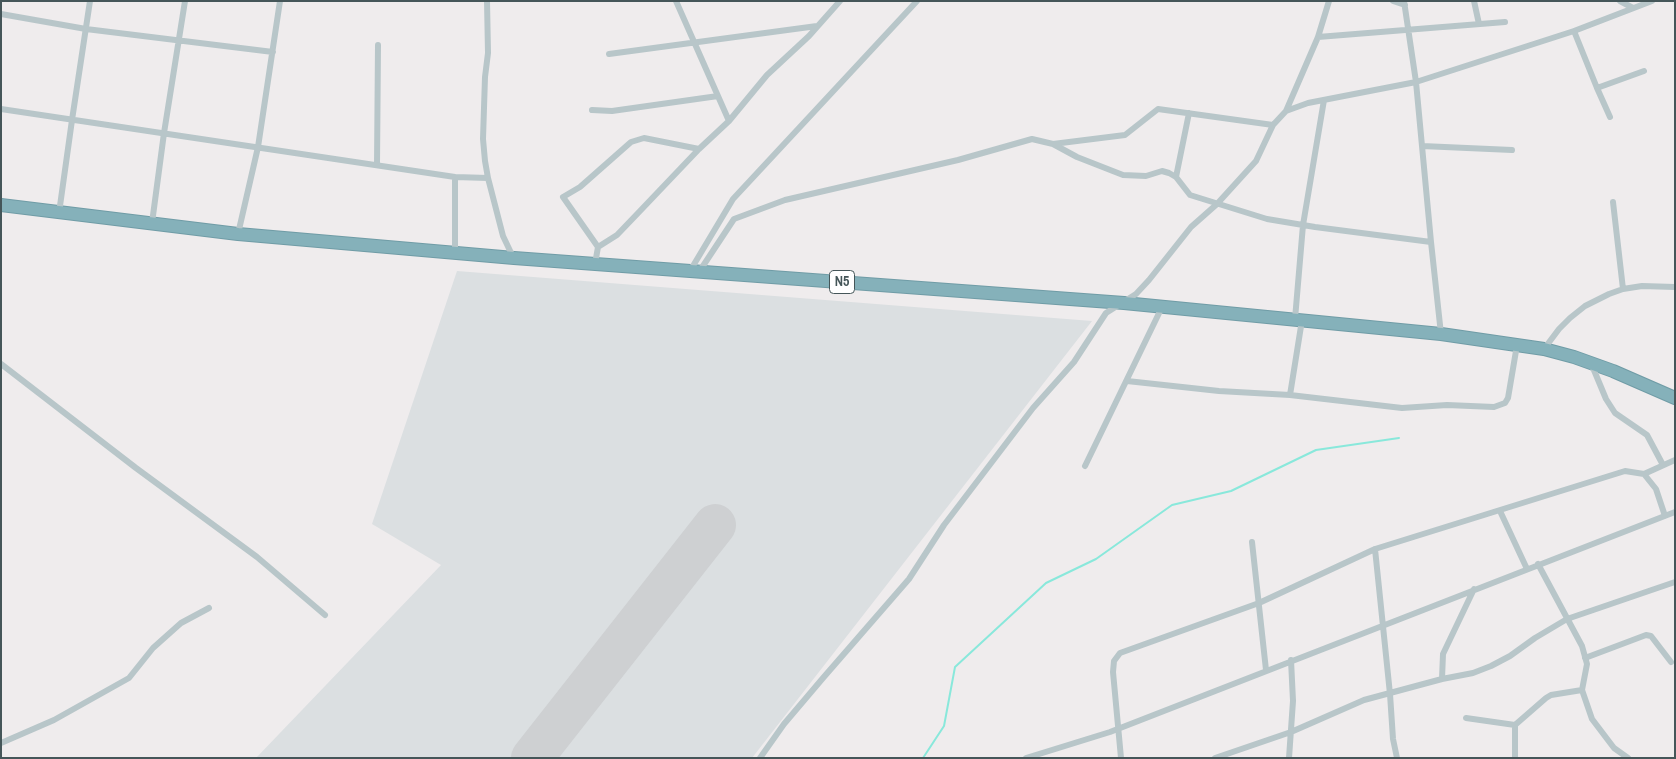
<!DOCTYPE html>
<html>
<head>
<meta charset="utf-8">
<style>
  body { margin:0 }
  #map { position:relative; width:1676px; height:759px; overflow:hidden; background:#efeced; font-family:"Archivo Narrow",sans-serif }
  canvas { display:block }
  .frame { position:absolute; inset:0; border:2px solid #455659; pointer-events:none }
</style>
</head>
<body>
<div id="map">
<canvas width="1676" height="759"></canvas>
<div class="frame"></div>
</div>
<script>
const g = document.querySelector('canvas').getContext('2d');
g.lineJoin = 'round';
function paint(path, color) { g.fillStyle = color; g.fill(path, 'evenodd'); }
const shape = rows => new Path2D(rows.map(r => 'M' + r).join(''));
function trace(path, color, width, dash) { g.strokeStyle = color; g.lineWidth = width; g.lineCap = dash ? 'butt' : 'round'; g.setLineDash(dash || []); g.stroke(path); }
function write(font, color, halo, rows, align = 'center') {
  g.font = font + ' "Archivo Narrow",sans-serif'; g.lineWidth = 4; g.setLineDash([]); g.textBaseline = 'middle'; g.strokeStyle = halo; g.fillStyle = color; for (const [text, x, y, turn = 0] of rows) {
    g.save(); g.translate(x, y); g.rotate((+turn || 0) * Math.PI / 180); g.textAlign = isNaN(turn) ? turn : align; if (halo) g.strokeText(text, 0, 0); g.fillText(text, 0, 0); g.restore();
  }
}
paint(shape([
  [457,271,1092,321,752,758,256,758,441,565,372,524]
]), '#dbdfe1');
trace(shape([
  [923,758,944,726,955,667,1046,583,1096,559,1172,505,1231,491,1316,450,1399,438]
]), '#89e8db', 2);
trace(shape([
  [532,758,715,525]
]), '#ced0d2', 42);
const highway = shape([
  [1,205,238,234,514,258,1124,303,1441,334,1544,349,1574,357,1613,371,1675,398]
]);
trace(highway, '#709ca6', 14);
trace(shape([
  [487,1,488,53,485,77,483,139,485,161,488,178,503,236,513,257],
  [676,1,729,121],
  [1393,1,1405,5],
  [1404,1,1416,82,1431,242,1441,334],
  [1474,1,1479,24],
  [1620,1,1633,8],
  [1,14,86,29,273,52],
  [1574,31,1597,88,1644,71],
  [1318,37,1505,22],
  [609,54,817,26],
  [1597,88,1610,117],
  [1,109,455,177,455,254],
  [592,110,612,111,718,96],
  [1286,111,1318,37,1329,1],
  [1053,144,1125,135,1158,109,1273,125],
  [1422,146,1512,150],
  [377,165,378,45],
  [455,177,488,178],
  [1176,177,1189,113],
  [1613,202,1623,289],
  [59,213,72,120,90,1],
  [152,223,164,133,185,1],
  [238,234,258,147,280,1],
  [598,247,563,197,580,187,631,142,644,138,699,149],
  [595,264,598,247,617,235,640,211,699,149,729,121,767,75,809,36,840,1],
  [690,271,733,199,917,1],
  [699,272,734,219,785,200,958,160,1032,139,1053,144,1077,157,1123,175,1146,176,1162,171,1169,173,1176,177,1190,195,1267,219,1315,227,1431,242],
  [1295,319,1303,225,1324,100],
  [1544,349,1559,329,1570,318,1585,306,1609,294,1623,289,1642,286,1675,287],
  [1591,363,1606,399,1615,413,1647,435,1663,465],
  [1,364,136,468,257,557,325,615],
  [1127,381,1219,391,1290,395,1402,408,1447,405,1494,407,1505,403,1508,398,1517,345],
  [1290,395,1302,320],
  [1085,466,1162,307],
  [1644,474,1675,460],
  [1500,511,1527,569],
  [1252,542,1266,670],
  [1375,549,1390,694,1393,739,1397,758],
  [1538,564,1582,646,1587,664,1582,690,1592,719,1614,748,1628,758],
  [1585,658,1646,635,1651,636,1671,662],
  [1442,679,1473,673,1491,666,1510,656,1535,638,1567,619,1675,582],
  [1466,718,1515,725,1546,698,1551,695,1582,690],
  [1,743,54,720,129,678,153,648,181,623,209,608],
  [760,758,784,724,823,678,909,579,944,525,1033,408,1074,362,1106,313,1136,294,1149,280,1191,227,1217,204,1256,161,1273,125,1286,111,1308,103,1416,82,1574,31,1652,1],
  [1026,758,1110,732,1675,512],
  [1121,758,1113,672,1114,661,1120,653,1259,603,1375,549,1625,471,1644,474,1656,489,1665,516],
  [1215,758,1291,732,1364,700,1442,679,1443,654,1474,589],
  [1289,758,1293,701,1291,660],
  [1515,758,1515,725]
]), '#b8c6c9', 6);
trace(highway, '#85b1ba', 12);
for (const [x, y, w] of [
  [842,282,25]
]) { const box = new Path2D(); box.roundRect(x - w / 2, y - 11.5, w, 23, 4); g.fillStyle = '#fff'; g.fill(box); trace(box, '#455659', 1); }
write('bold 14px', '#455659', null, [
  ["N5",842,282]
]);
</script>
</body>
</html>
